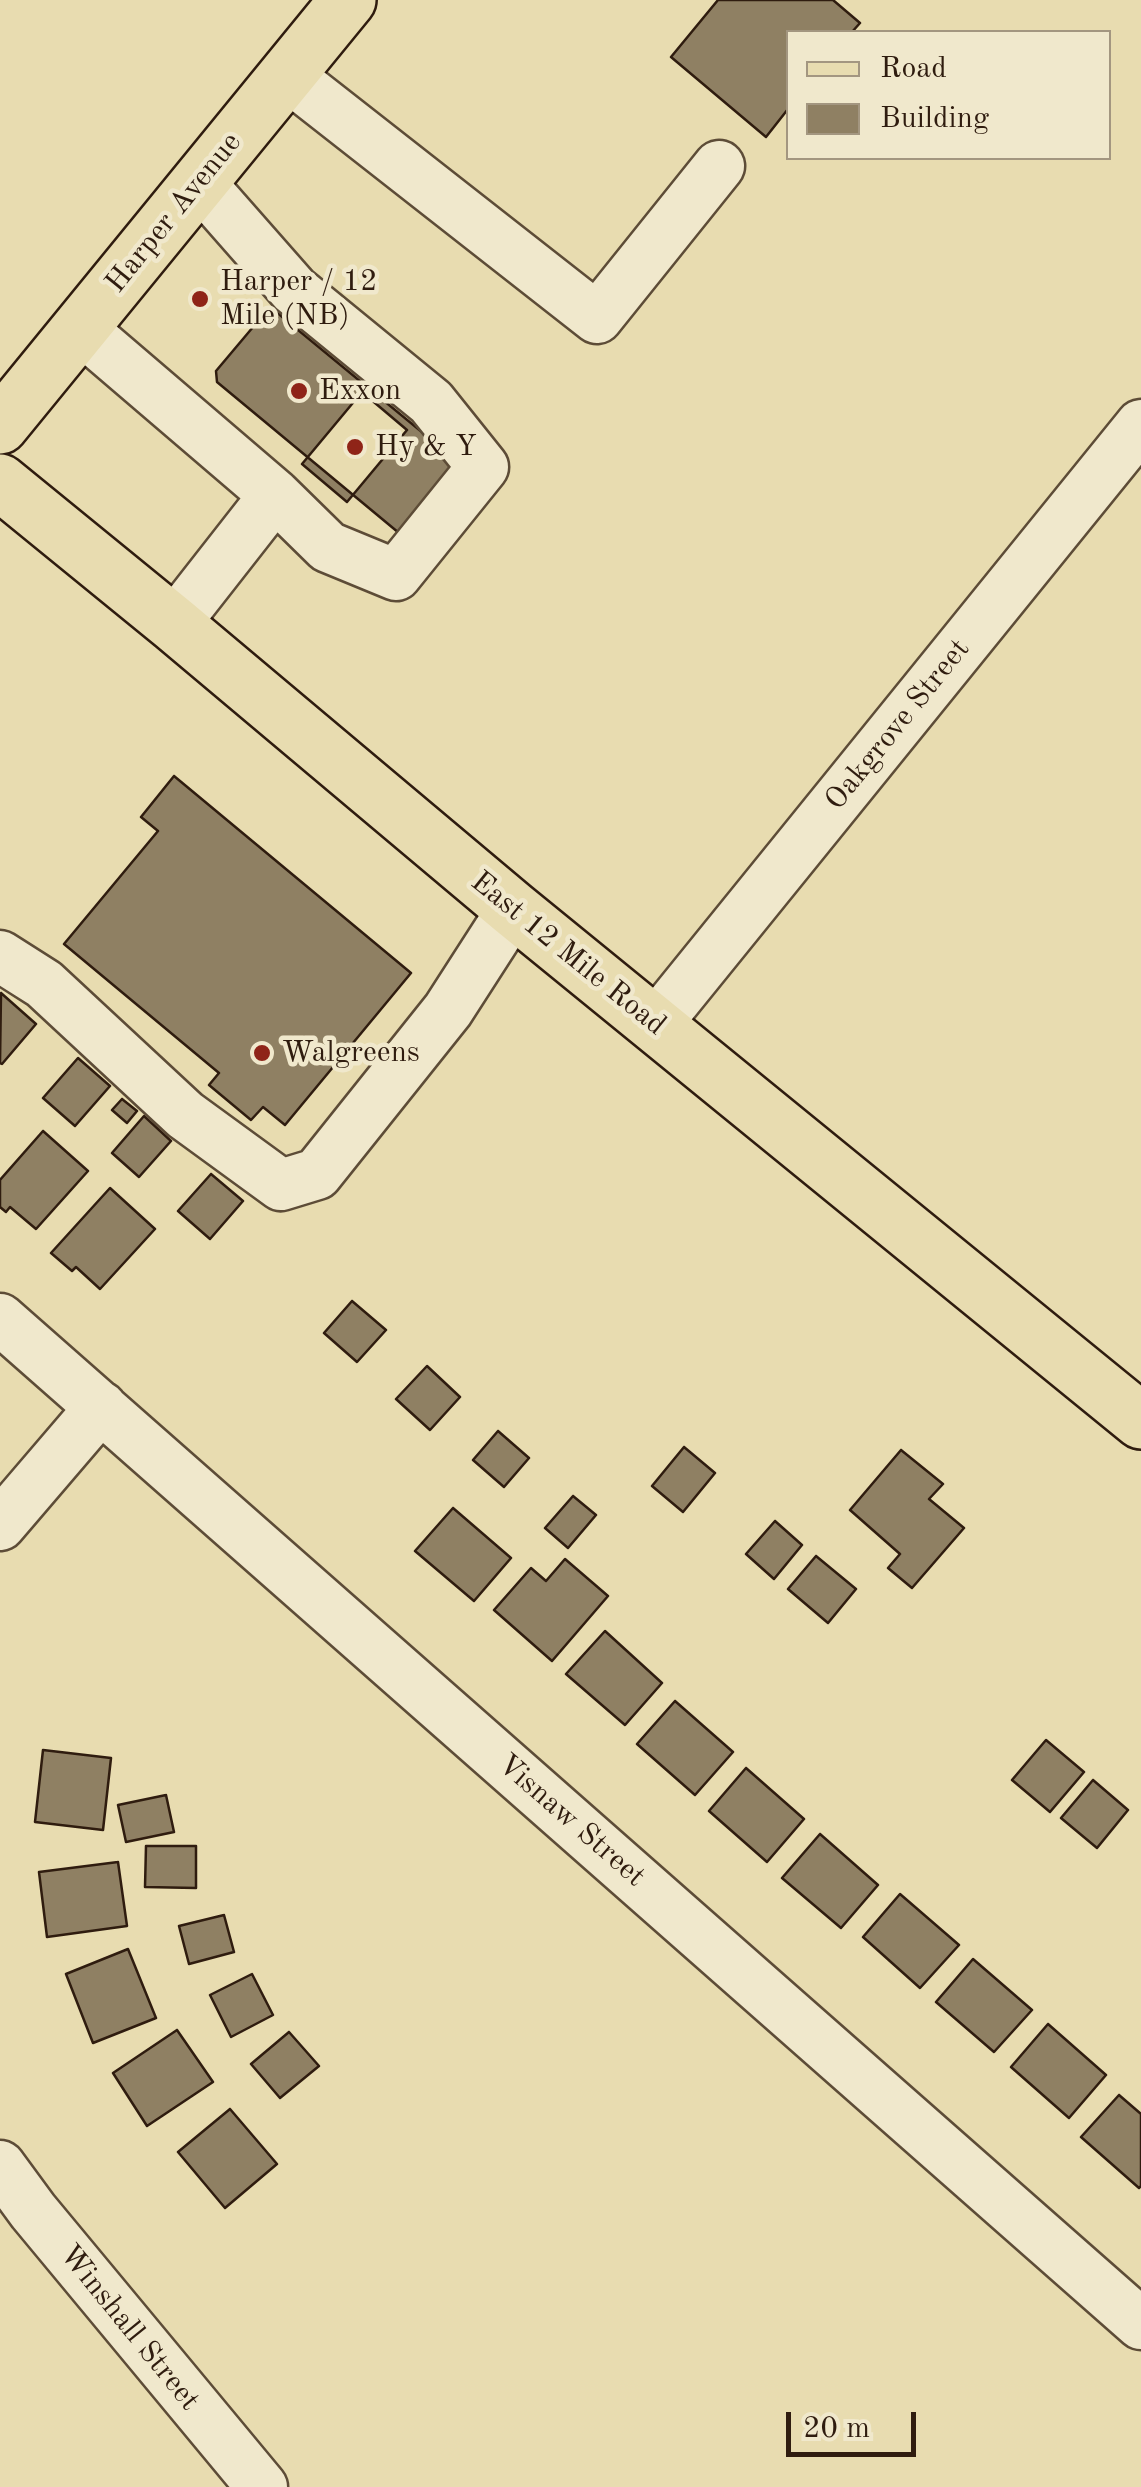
<!DOCTYPE html>
<html>
<head>
<meta charset="utf-8">
<style>
  body { margin:0 }
  #map { position:relative; width:1141px; height:2487px; overflow:hidden; background:#e8dcb0; font-family:"Old Standard TT",serif }
  canvas { display:block }
  .legend { position:absolute; left:786px; top:30px; width:325px; height:130px; box-sizing:border-box; background:#f0e8cc; border:2px solid #a39680; margin:0; padding:12px 18px; list-style:none; font-size:30px; color:#2f1c0f }
  .legend li { display:flex; align-items:center; gap:20px; height:50px }
  .legend b { width:50px; border:2px solid #a39680 }
  .scale { position:absolute; left:786px; top:2412px; width:130px; height:45px; box-sizing:border-box; border:5px solid #2f1c0f; border-top:0; padding-left:12px; font-size:30px; line-height:35px; white-space:nowrap; color:#2f1c0f; -webkit-text-stroke:8px #f0e8cc; paint-order:stroke }
</style>
</head>
<body>
<div id="map">
<canvas width="1141" height="2487"></canvas>
<ul class="legend">
<li><b style="height:12px;background:#e8dcb0"></b>Road</li>
<li><b style="height:28px;background:#8f8063"></b>Building</li>
</ul>
<div class="scale">20 m</div>
</div>
<script>
const g = document.querySelector('canvas').getContext('2d');
g.lineJoin = 'round';
function paint(path, color) { g.fillStyle = color; g.fill(path, 'evenodd'); }
const shape = rows => new Path2D(rows.map(r => 'M' + r).join(''));
function trace(path, color, width, dash) { g.strokeStyle = color; g.lineWidth = width; g.lineCap = dash ? 'butt' : 'round'; g.setLineDash(dash || []); g.stroke(path); }
function write(font, color, halo, rows, align = 'center') {
  g.font = font + ' "Old Standard TT",serif'; g.lineWidth = 9; g.setLineDash([]); g.textBaseline = 'middle'; g.strokeStyle = halo; g.fillStyle = color; for (const [text, x, y, turn = 0] of rows) {
    g.save(); g.translate(x, y); g.rotate((+turn || 0) * Math.PI / 180); g.textAlign = isNaN(turn) ? turn : align; if (halo) g.strokeText(text, 0, 0); g.fillText(text, 0, 0); g.restore();
  }
}
const building = shape([
  [718,0,833,0,860,23,852,32,788,32,788,109,766,137,671,57,718,0],
  [275,311,457,461,399,533,217,382,216,371,264,314,275,311],
  [362,392,407,430,347,502,302,464,362,392],
  [174,776,411,973,285,1125,263,1107,251,1120,209,1085,219,1073,64,944,158,831,141,817,174,776],
  [1,993,36,1024,2,1064,0,1063,1,993],
  [78,1058,110,1086,75,1126,43,1098,78,1058],
  [122,1099,137,1111,127,1123,112,1110,122,1099],
  [144,1116,171,1141,139,1177,112,1153,144,1116],
  [43,1131,88,1171,36,1229,10,1207,6,1212,0,1207,0,1180,43,1131],
  [211,1174,243,1201,210,1239,178,1211,211,1174],
  [110,1188,155,1229,100,1289,76,1267,72,1271,51,1253,110,1188],
  [352,1301,386,1330,357,1362,324,1333,352,1301],
  [427,1366,460,1397,430,1430,396,1399,427,1366],
  [498,1431,529,1458,504,1487,473,1460,498,1431],
  [684,1447,715,1473,683,1512,652,1486,684,1447],
  [901,1450,943,1484,929,1499,964,1528,912,1588,888,1568,900,1554,850,1510,901,1450],
  [573,1496,596,1515,568,1548,545,1528,573,1496],
  [453,1508,511,1558,474,1601,415,1551,453,1508],
  [775,1521,802,1545,774,1579,746,1554,775,1521],
  [816,1556,856,1589,828,1623,788,1589,816,1556],
  [565,1559,608,1596,552,1661,494,1610,531,1568,546,1581,565,1559],
  [605,1631,662,1683,625,1725,566,1674,605,1631],
  [675,1701,733,1752,695,1795,637,1744,675,1701],
  [1046,1740,1084,1772,1050,1812,1012,1780,1046,1740],
  [43,1750,111,1758,103,1830,35,1822,43,1750],
  [746,1768,804,1819,767,1862,709,1811,746,1768],
  [1093,1780,1128,1810,1097,1848,1061,1818,1093,1780],
  [166,1795,174,1832,126,1842,118,1805,166,1795],
  [820,1834,878,1885,841,1928,782,1878,820,1834],
  [146,1846,196,1846,196,1888,145,1887,146,1846],
  [118,1862,127,1926,47,1937,39,1872,118,1862],
  [900,1894,959,1945,920,1988,863,1937,900,1894],
  [224,1915,234,1952,189,1964,179,1926,224,1915],
  [128,1949,156,2018,93,2043,66,1974,128,1949],
  [973,1959,1032,2010,994,2052,936,2002,973,1959],
  [252,1974,273,2015,231,2037,210,1995,252,1974],
  [1048,2024,1106,2075,1069,2118,1011,2067,1048,2024],
  [177,2030,213,2082,147,2126,113,2073,177,2030],
  [289,2032,319,2066,280,2098,251,2064,289,2032],
  [1119,2095,1141,2114,1141,2186,1139,2188,1081,2137,1119,2095],
  [230,2109,277,2164,225,2208,178,2152,230,2109]
]);
paint(building, '#8f8063');
trace(building, '#2f1c0f', 2.5);
const minor = shape([
  [287,75,597,318,719,166],
  [199,182,294,290,431,402,483,467,396,575,328,547,275,495],
  [80,328,275,495,174,624],
  [0,956,44,984,185,1115,281,1185,317,1174,448,1010,513,909],
  [655,1025,1141,425],
  [0,1319,1141,2324],
  [0,1525,101,1407],
  [0,2166,33,2211,262,2487]
]);
const major = shape([
  [0,426,348,0],
  [0,482,174,624,513,909,1141,1421]
]);
trace(minor, '#5d4c37', 55);
trace(major, '#2f1c0f', 60);
trace(minor, '#f0e8cc', 50);
trace(major, '#e8dcb0', 55);
for (const [x, y, r, color] of [
  [200,299,10,"#8f2418"],
  [299,391,10,"#8f2418"],
  [355,447,10,"#8f2418"],
  [262,1053,10,"#8f2418"]
]) { const dot = new Path2D(); dot.arc(x, y, r, 0, 2 * Math.PI); g.fillStyle = color; g.fill(dot); trace(dot, '#f0e8cc', 4); }
write('30px', '#2f1c0f', '#f0e8cc', [
  ["Harper Avenue",174,213,-51],
  ["Oakgrove Street",898,725,-51],
  ["East 12 Mile Road",568,954,39],
  ["Visnaw Street",571,1821,41],
  ["Winshall Street",129,2328,51]
]);
write('30px', '#2f1c0f', '#f0e8cc', [
  ["Harper / 12",220,282],
  ["Mile (NB)",220,316],
  ["Exxon",319,391],
  ["Hy & Y",375,447],
  ["Walgreens",282,1053]
], 'left');
</script>
</body>
</html>
